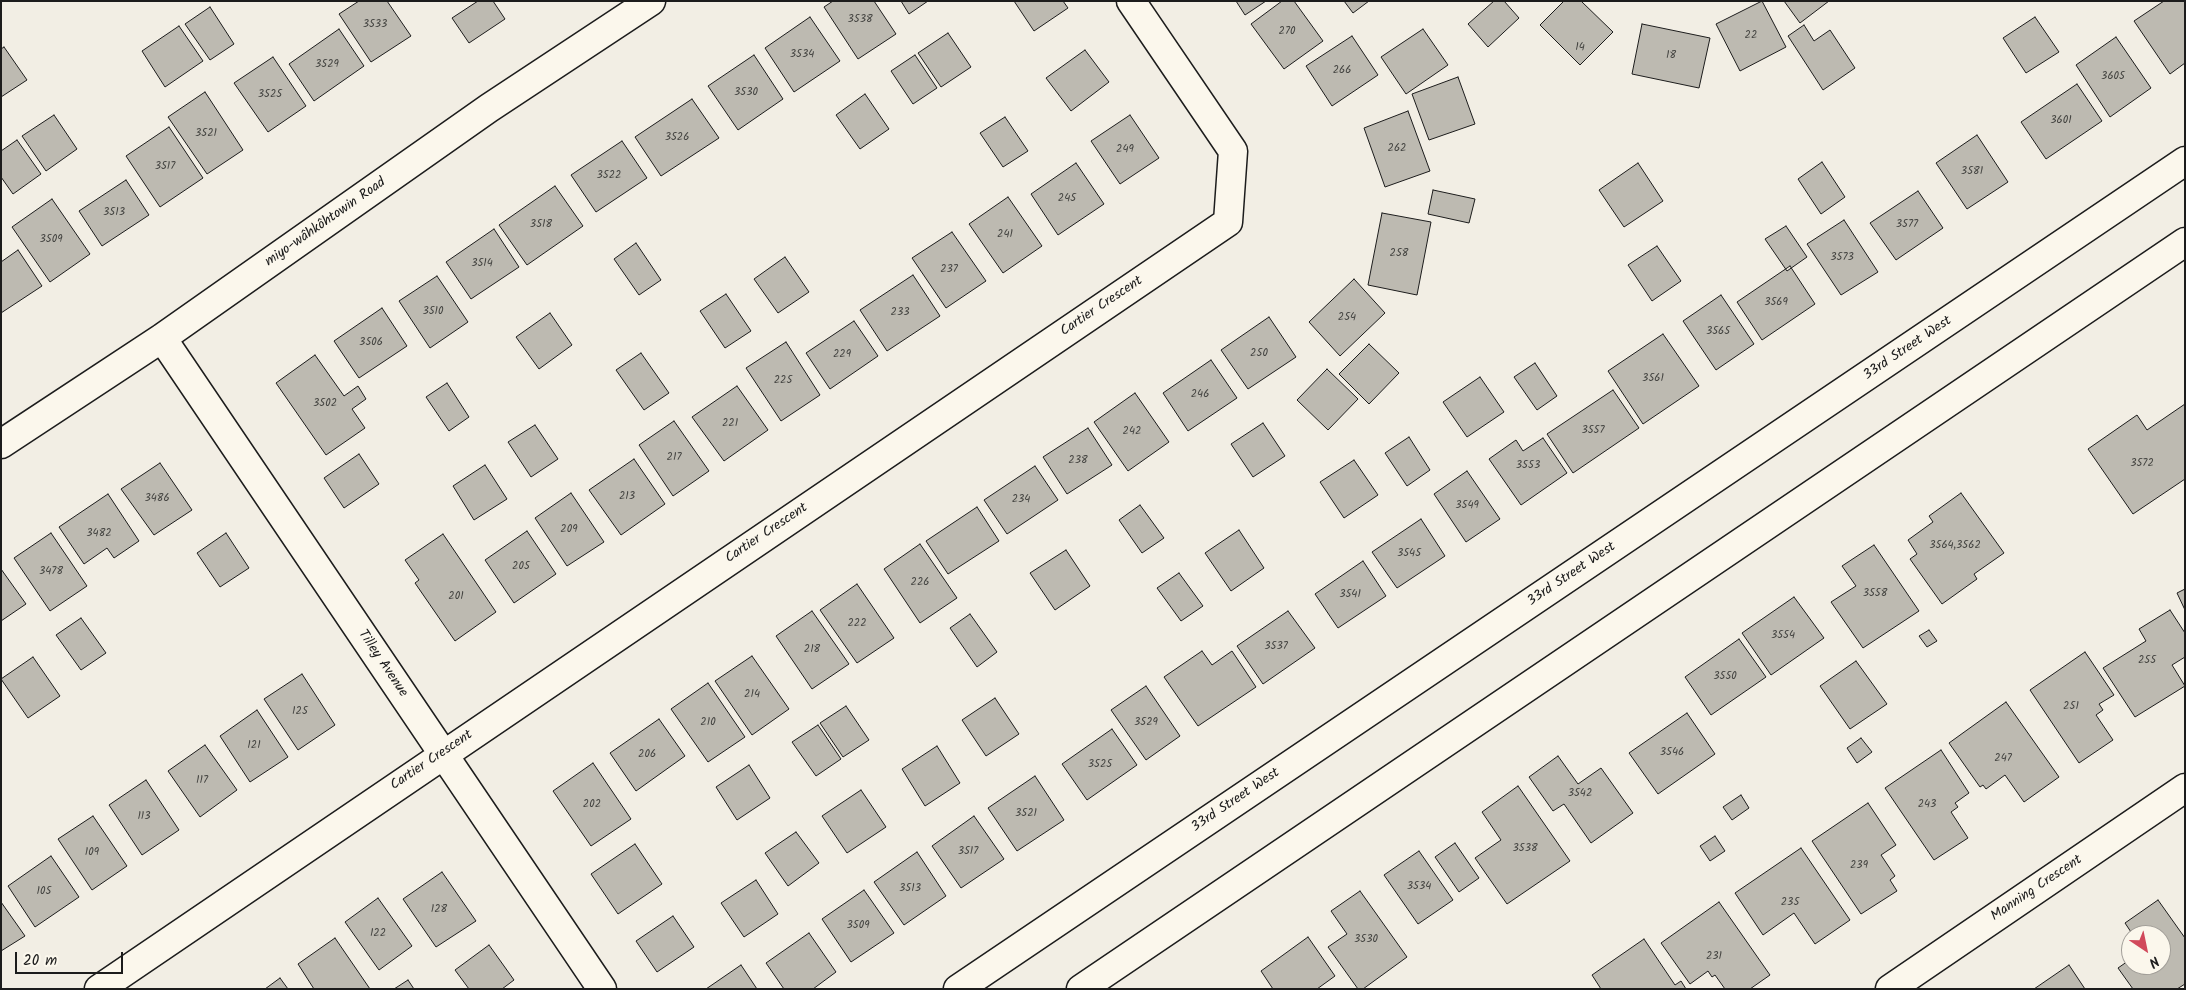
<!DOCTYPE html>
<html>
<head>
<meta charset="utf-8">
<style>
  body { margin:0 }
  #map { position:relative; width:2186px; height:990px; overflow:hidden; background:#f2eee4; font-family:Kalam,sans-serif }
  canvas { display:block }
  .frame { position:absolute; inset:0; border:2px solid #1c1c1c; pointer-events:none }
  .north { position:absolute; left:2121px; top:925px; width:50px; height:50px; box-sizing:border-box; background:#fbf7ec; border:1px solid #a29f99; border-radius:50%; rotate:146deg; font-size:14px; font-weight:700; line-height:20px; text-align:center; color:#1c1c1c }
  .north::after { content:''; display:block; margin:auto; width:18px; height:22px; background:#d1495b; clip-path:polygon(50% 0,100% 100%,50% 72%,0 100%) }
  .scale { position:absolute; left:15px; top:952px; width:108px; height:22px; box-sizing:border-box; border:2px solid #1c1c1c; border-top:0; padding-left:6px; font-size:15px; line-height:18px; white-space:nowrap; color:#1c1c1c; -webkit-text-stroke:4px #fbf7ec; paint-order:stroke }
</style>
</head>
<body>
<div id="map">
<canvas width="2186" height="990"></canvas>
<div class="frame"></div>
<div class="north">N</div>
<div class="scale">20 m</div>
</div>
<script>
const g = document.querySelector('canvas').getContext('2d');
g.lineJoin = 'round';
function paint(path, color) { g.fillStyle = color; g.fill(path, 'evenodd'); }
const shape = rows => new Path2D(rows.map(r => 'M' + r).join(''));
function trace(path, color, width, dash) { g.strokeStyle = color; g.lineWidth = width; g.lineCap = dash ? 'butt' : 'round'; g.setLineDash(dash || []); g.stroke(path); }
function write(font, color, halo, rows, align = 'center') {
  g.font = font + ' Kalam,sans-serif'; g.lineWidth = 4.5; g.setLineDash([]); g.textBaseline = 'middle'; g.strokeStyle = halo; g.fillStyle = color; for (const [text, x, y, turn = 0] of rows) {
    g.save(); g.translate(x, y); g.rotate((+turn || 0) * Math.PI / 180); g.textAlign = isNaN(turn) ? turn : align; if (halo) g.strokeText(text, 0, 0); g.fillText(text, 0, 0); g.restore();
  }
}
const building = shape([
  [359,1,387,1,411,36,371,62,339,14,359,1],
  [478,1,493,1,505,19,469,43,452,18,478,1],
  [833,1,874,1,896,34,858,59,824,7,833,1],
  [901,1,928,1,909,14,901,1],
  [1014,1,1063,1,1068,8,1034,31,1014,1],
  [1236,1,1266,1,1245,15,1236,1],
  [1282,1,1294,1,1323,41,1284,69,1251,24,1282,1],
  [1344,1,1369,1,1353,13,1344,1],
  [1494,1,1504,1,1519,18,1488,47,1468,24,1494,1],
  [1564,1,1581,1,1613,32,1580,65,1540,25,1564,1],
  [1762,1,1786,47,1740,71,1716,24,1762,1],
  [1784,1,1829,1,1800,23,1784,1],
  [2164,1,2185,1,2185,63,2170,74,2134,21,2164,1],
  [210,7,234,44,210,60,185,24,210,7],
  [810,17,840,61,794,92,765,48,810,17],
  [2035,17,2059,52,2026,73,2003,38,2035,17],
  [1642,24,1710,38,1699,88,1632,74,1642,24],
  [1804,25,1814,41,1830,30,1855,68,1823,90,1788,36,1804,25],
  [179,26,203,61,165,87,142,51,179,26],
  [339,29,364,66,314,101,289,64,339,29],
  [1423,29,1448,65,1406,94,1381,57,1423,29],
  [948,33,971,67,941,87,918,53,948,33],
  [1352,36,1378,75,1332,106,1306,66,1352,36],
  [2116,37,2151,88,2110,117,2076,65,2116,37],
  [4,47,27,80,1,97,1,49,4,47],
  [1085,50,1109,82,1071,111,1046,78,1085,50],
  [754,55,783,99,738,130,708,86,754,55],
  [915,55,937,88,913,104,891,71,915,55],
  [273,57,306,106,268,132,234,83,273,57],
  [1458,77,1475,124,1429,140,1412,94,1458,77],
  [2077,84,2102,121,2046,159,2021,122,2077,84],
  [205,92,243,150,207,174,168,117,205,92],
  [865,94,889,129,860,149,836,115,865,94],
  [692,99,719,138,661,176,635,137,692,99],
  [1408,111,1430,171,1385,187,1364,128,1408,111],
  [54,115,77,149,46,171,22,136,54,115],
  [1130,115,1159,158,1120,184,1091,141,1130,115],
  [1005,117,1028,151,1003,167,980,133,1005,117],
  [169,127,203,178,160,207,126,156,169,127],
  [1977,135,2008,182,1967,209,1936,163,1977,135],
  [17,140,41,174,13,194,1,177,1,151,17,140],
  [622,141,647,178,596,212,571,175,622,141],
  [1822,162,1845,197,1821,214,1798,179,1822,162],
  [1076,163,1104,204,1058,235,1031,194,1076,163],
  [1638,163,1663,201,1624,227,1599,190,1638,163],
  [126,180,149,215,102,246,79,211,126,180],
  [555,186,583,226,527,265,499,225,555,186],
  [1433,190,1475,199,1469,223,1428,214,1433,190],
  [1918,191,1943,228,1896,260,1870,223,1918,191],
  [1008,197,1042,246,1003,273,969,224,1008,197],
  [52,199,90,254,50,282,12,227,52,199],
  [1382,213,1431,222,1417,295,1368,285,1382,213],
  [1844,220,1878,272,1841,295,1807,244,1844,220],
  [1786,226,1807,257,1787,271,1765,239,1786,226],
  [494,229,519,267,471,299,446,262,494,229],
  [952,232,986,281,946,308,912,258,952,232],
  [636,243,661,280,639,295,614,259,636,243],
  [1657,246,1681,281,1652,301,1628,265,1657,246],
  [18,250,42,286,1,313,1,262,18,250],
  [785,257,809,292,778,313,754,279,785,257],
  [1790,266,1815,304,1762,340,1737,302,1790,266],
  [913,275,940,316,887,351,860,310,913,275],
  [437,276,468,322,430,348,399,301,437,276],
  [1354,279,1385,313,1340,356,1309,322,1354,279],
  [726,294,751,331,725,348,700,311,726,294],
  [1721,295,1754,344,1716,370,1683,321,1721,295],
  [382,308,407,346,359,378,334,341,382,308],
  [550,313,572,345,539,369,516,337,550,313],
  [1269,317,1296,357,1248,389,1221,350,1269,317],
  [854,321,878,356,830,389,806,353,854,321],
  [1663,334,1699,386,1643,424,1608,371,1663,334],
  [786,342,820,395,781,421,746,368,786,342],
  [1369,344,1399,373,1369,404,1339,374,1369,344],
  [641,353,669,393,644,410,616,370,641,353],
  [315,355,344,396,358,386,366,399,352,409,365,428,326,455,276,383,315,355],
  [1211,360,1237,398,1188,431,1163,393,1211,360],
  [1535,363,1557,396,1537,410,1514,377,1535,363],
  [1327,369,1358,399,1328,430,1297,400,1327,369],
  [1480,377,1504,412,1467,437,1443,402,1480,377],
  [447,383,469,417,449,431,426,397,447,383],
  [737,386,768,430,724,461,692,417,737,386],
  [1613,390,1639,428,1573,473,1547,434,1613,390],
  [1135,393,1169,442,1128,471,1094,422,1135,393],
  [2185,404,2185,479,2133,514,2088,449,2137,415,2147,430,2185,404],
  [674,421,709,471,673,496,639,445,674,421],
  [1263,423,1285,456,1253,477,1231,444,1263,423],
  [535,425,558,459,531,477,508,442,535,425],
  [1088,428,1112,465,1067,494,1043,457,1088,428],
  [1409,437,1430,470,1407,486,1385,453,1409,437],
  [1543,438,1567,473,1521,505,1489,459,1516,440,1523,451,1543,438],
  [359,454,379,484,344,508,324,478,359,454],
  [634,459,665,504,621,535,589,490,634,459],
  [1354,460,1378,495,1344,518,1320,482,1354,460],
  [160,463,192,510,154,535,121,489,160,463],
  [485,465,507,499,474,520,453,486,485,465],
  [1035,466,1058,500,1007,534,984,500,1035,466],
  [1467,471,1500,519,1466,542,1434,494,1467,471],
  [571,493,604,542,567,566,535,518,571,493],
  [1961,493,2004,553,1974,574,1977,579,1942,604,1910,559,1917,554,1908,540,1933,522,1929,516,1961,493],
  [108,494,139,541,114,558,107,548,84,564,59,527,108,494],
  [1140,505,1164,538,1142,553,1119,520,1140,505],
  [977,507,999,541,948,574,926,541,977,507],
  [1421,519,1445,556,1397,588,1372,552,1421,519],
  [1239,530,1264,568,1231,591,1205,553,1239,530],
  [527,531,556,574,514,603,485,560,527,531],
  [51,533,87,586,50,611,14,558,51,533],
  [226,533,249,568,220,587,197,553,226,533],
  [443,534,496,612,455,641,415,583,419,580,405,560,443,534],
  [920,544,957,598,920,623,884,569,920,544],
  [1874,545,1919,611,1863,648,1831,602,1856,586,1842,566,1874,545],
  [1066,550,1090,586,1055,610,1030,573,1066,550],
  [1363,561,1386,596,1338,628,1315,594,1363,561],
  [1,569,26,604,1,621,1,569],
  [1179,573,1203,606,1181,621,1157,588,1179,573],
  [857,584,894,638,857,663,820,610,857,584],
  [2185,589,2185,610,2177,593,2185,589],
  [1794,597,1824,638,1771,675,1742,633,1794,597],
  [2170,610,2185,633,2185,657,2172,665,2185,686,2135,717,2103,668,2146,641,2139,629,2170,610],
  [812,611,849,664,812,689,776,636,812,611],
  [1288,611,1315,648,1263,684,1237,646,1288,611],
  [970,614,997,652,977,667,950,628,970,614],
  [81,618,106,653,81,670,56,635,81,618],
  [1929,630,1937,641,1927,647,1919,636,1929,630],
  [1739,639,1766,677,1711,715,1685,677,1739,639],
  [1202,651,1212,665,1232,651,1256,687,1198,726,1164,677,1202,651],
  [2085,652,2114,695,2099,704,2103,710,2096,715,2113,740,2079,763,2030,690,2085,652],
  [752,656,789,709,752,735,715,681,752,656],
  [33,657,60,696,28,718,1,679,33,657],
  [1856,661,1887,704,1850,729,1820,686,1856,661],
  [302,674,335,725,298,750,264,699,302,674],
  [708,683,745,737,708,762,671,709,708,683],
  [1146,686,1180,736,1146,760,1111,710,1146,686],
  [995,698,1019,734,986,756,962,720,995,698],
  [2006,702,2059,777,2024,802,2005,775,1986,789,1983,785,1980,787,1949,743,2006,702],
  [846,706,869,740,843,757,820,723,846,706],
  [257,710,288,757,250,782,220,736,257,710],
  [1687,713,1715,754,1658,794,1629,753,1687,713],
  [659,719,685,756,636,791,610,753,659,719],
  [818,725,841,759,816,776,792,742,818,725],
  [1112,729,1137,765,1087,800,1062,764,1112,729],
  [1861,738,1872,752,1857,763,1847,748,1861,738],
  [205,745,237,790,200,817,168,771,205,745],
  [937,746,960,783,925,806,902,769,937,746],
  [1941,750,1969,793,1955,803,1958,807,1951,812,1968,838,1934,860,1885,788,1941,750],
  [1558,756,1578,784,1601,768,1633,813,1591,843,1564,804,1553,811,1529,777,1558,756],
  [593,763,631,819,591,846,553,791,593,763],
  [749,765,770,798,737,820,716,787,749,765],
  [1035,776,1064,820,1017,851,988,808,1035,776],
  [146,780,179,830,142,855,109,805,146,780],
  [1518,786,1570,861,1507,904,1475,858,1501,840,1482,812,1518,786],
  [861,790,886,827,847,853,822,816,861,790],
  [1741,795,1749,808,1732,820,1723,807,1741,795],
  [1868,803,1896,845,1881,855,1895,876,1890,880,1897,891,1861,914,1812,841,1868,803],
  [93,816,127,866,92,890,58,839,93,816],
  [974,816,1004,859,961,888,932,846,974,816],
  [796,832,819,863,788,886,765,853,796,832],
  [1715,836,1725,851,1710,861,1700,846,1715,836],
  [1455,843,1479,878,1459,892,1435,857,1455,843],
  [635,844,662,884,618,914,591,874,635,844],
  [1801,848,1850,920,1815,944,1794,913,1763,935,1735,893,1801,848],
  [1419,851,1453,900,1418,924,1384,875,1419,851],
  [917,852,946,896,904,925,874,882,917,852],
  [51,856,79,897,35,927,8,886,51,856],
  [442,872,476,921,436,947,403,899,442,872],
  [756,880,778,914,744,937,721,903,756,880],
  [864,890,894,933,851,962,822,919,864,890],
  [1360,891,1407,957,1363,989,1358,989,1328,947,1347,934,1331,911,1360,891],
  [378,898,412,946,379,970,345,922,378,898],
  [2158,900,2185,938,2185,984,2177,989,2133,989,2118,968,2131,959,2131,965,2161,965,2161,935,2133,935,2125,923,2158,900],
  [1,902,25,936,1,951,1,902],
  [1719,902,1770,975,1750,989,1725,989,1715,975,1712,977,1708,971,1690,984,1661,943,1719,902],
  [673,916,694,947,657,972,636,941,673,916],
  [809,933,836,972,813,989,784,989,766,963,809,933],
  [1308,937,1335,976,1317,989,1273,989,1261,971,1308,937],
  [335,938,370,989,314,989,298,964,335,938],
  [1644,939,1675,985,1681,981,1686,989,1601,989,1592,975,1644,939],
  [489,945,514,980,502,989,469,989,455,970,489,945],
  [741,965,757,989,706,989,741,965],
  [2069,965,2085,989,2034,989,2069,965],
  [280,978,288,989,265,989,280,978],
  [408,980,414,989,394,989,408,980]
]);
paint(building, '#bdbab1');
trace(building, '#1c1c1c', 1);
const minor = shape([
  [162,338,602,989],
  [1,444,162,338,489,108,651,1],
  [99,989,1228,222,1233,151,1131,1],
  [1890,989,2185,788]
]);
const major = shape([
  [958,989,2185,161],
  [1081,989,2185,242]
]);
trace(minor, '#1c1c1c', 31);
trace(major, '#1c1c1c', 31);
trace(minor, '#fbf7ec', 28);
trace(major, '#fbf7ec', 28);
write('11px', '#444441', null, [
  ["3538",860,20],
  ["3533",375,25],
  ["270",1287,32],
  ["22",1751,36],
  ["14",1580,48],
  ["3534",802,55],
  ["18",1671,56],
  ["3529",327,65],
  ["266",1342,71],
  ["3605",2113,77],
  ["3530",746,93],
  ["3525",270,95],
  ["3601",2061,121],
  ["3521",206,134],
  ["3526",677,138],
  ["262",1397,149],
  ["249",1125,150],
  ["3517",165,167],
  ["3581",1972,172],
  ["3522",609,176],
  ["245",1067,199],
  ["3513",114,213],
  ["3518",541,225],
  ["3577",1907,225],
  ["241",1005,235],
  ["3509",51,240],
  ["258",1399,254],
  ["3573",1842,258],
  ["3514",482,264],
  ["237",949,270],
  ["3569",1776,303],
  ["3510",433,312],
  ["233",900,313],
  ["254",1347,318],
  ["3565",1718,332],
  ["3506",371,343],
  ["250",1259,354],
  ["229",842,355],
  ["3561",1653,379],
  ["225",783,381],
  ["246",1200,395],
  ["3502",325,404],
  ["221",730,424],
  ["3557",1593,431],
  ["242",1132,432],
  ["217",674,458],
  ["238",1078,461],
  ["3572",2142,464],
  ["3553",1528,466],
  ["213",627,497],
  ["3486",157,499],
  ["234",1021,500],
  ["3549",1467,506],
  ["209",569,530],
  ["3482",99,534],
  ["3564,3562",1955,546],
  ["3545",1409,554],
  ["205",521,567],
  ["3478",51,572],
  ["226",920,583],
  ["3558",1875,594],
  ["3541",1350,595],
  ["201",456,597],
  ["222",857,624],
  ["3554",1783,636],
  ["3537",1276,647],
  ["218",812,650],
  ["255",2147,661],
  ["3550",1725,677],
  ["214",752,695],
  ["251",2071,707],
  ["125",300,712],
  ["210",708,723],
  ["3529",1146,723],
  ["121",254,746],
  ["3546",1672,753],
  ["206",647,755],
  ["247",2003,759],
  ["3525",1100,765],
  ["117",202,781],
  ["3542",1580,794],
  ["202",592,805],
  ["243",1927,805],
  ["3521",1026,814],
  ["113",144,817],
  ["3538",1525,849],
  ["3517",968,852],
  ["109",92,853],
  ["239",1859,866],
  ["3534",1419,887],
  ["3513",910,889],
  ["105",44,892],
  ["235",1790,903],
  ["128",439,910],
  ["3509",858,926],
  ["122",378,934],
  ["3530",1366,940],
  ["231",1714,957]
]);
write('14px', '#1c1c1c', '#fbf7ec', [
  ["miyo-wâhkôhtowin Road",326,223,-35],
  ["Cartier Crescent",1102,307,-34],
  ["33rd Street West",1908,349,-34],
  ["Cartier Crescent",767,534,-34],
  ["33rd Street West",1572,575,-34],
  ["Tilley Avenue",382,664,56],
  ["Cartier Crescent",432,761,-34],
  ["33rd Street West",1236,801,-34],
  ["Manning Crescent",2037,889,-34]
]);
</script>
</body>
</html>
